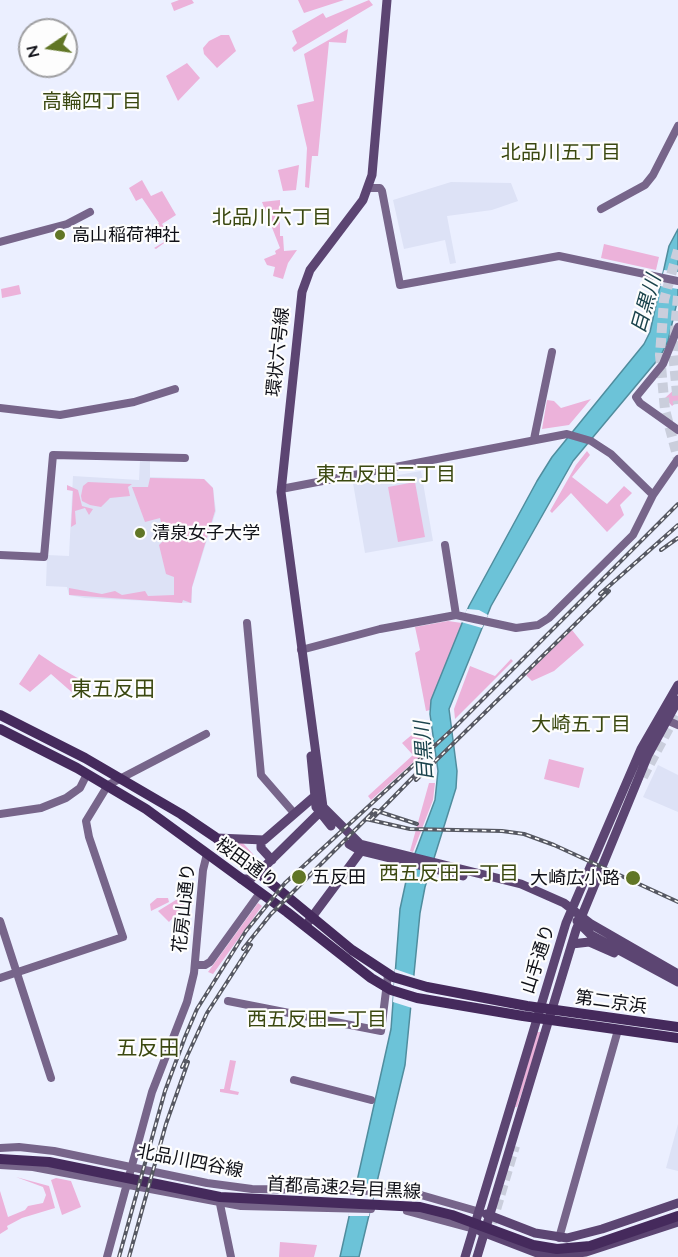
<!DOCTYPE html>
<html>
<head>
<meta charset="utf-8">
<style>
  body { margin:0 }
  #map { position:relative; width:678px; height:1257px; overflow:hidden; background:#ebefff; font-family:Lato,sans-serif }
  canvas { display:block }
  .north { position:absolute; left:18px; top:18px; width:60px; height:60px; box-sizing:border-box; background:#fdfdfd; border:2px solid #9e9ea1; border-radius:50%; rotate:257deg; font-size:16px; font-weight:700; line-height:24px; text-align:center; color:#0f1017 }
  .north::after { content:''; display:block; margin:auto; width:21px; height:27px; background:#617626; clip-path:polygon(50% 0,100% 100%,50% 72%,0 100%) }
</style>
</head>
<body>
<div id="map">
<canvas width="678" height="1257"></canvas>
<div class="north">N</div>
</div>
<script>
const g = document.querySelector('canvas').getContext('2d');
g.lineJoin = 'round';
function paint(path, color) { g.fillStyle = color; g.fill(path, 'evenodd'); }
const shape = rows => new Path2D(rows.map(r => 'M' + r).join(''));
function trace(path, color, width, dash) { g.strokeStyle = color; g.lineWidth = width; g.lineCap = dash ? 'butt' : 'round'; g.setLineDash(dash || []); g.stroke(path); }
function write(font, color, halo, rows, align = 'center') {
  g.font = font + ' Lato,"Noto Sans JP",sans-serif'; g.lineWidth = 4.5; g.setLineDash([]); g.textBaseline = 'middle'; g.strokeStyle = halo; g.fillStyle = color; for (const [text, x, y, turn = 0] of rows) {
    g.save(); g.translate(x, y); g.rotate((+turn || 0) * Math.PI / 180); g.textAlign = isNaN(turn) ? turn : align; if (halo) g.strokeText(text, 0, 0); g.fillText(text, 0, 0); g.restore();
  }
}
paint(shape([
  [451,182,511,183,518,201,492,210,447,216,456,263,450,264,445,240,404,249,393,200],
  [140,460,150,460,150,477,204,479,213,488,216,511,192,588,192,603,85,598,69,595,67,587,46,586,47,555,69,556,73,476,139,480],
  [421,471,433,541,365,553,353,483],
  [658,765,678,775,678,812,643,797],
  [678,1124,678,1171,666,1168]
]), '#dde2f6');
paint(shape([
  [179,0,192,0,194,3,174,11,171,3],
  [298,0,344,0,304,13],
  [369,0,373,5,294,52,292,48,297,43,292,31,323,13,326,18],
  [348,29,346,43,329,42,318,156,312,156,309,188,305,187,307,148,297,105,314,101,304,54],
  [221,35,229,35,236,51,217,68,204,54,203,48,209,41],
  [187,63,200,78,178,101,166,76],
  [299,165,296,190,283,191,278,170],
  [142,180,151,196,162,191,176,215,162,224,171,238,156,249,154,248,164,242,155,226,159,223,142,198,136,201,129,188],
  [280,200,280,236,283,236,284,251,297,250,288,263,283,279,273,276,275,267,267,265,264,259,276,254,275,251,280,248,262,202],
  [604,244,659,257,656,270,601,258],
  [19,285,21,294,2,298,1,289],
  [678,386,678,401,672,406,665,398],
  [591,399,569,425,542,429,547,400,554,401,561,408],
  [587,451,590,455,572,477,607,504,624,486,632,493,620,505,624,515,607,532,571,493,552,513,550,511,576,465],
  [150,478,204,479,213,488,215,511,192,587,191,603,183,600,182,603,69,595,69,588,102,594,115,591,122,595,145,591,148,596,174,595,174,577,166,574,159,545,165,539,160,518,145,522,132,487,148,487],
  [88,482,132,484,128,487,130,496,110,498,101,507,90,505,82,501,81,496,83,486],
  [415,482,425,537,398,542,388,487],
  [67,485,78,490,82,506,93,509,89,515,85,508,75,511,76,524,71,527,73,491,67,490],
  [448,621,462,623,431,700,430,710,426,711,415,653,420,650,415,627],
  [572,630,584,645,554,671,532,681,526,675],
  [39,654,57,666,86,683,75,695,51,674,30,692,19,684],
  [511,659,513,661,455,719,454,709,470,666,495,676],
  [427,727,428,749,371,800,368,796,413,755,402,743,420,728],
  [549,759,584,768,579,788,544,779],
  [429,783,435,783,433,800,413,852,410,851],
  [230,842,243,843,261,863,257,867],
  [184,895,184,906,169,922,158,911],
  [157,898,168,898,169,902,151,911,150,904],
  [258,903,262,906,213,974,208,972],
  [537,1032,542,1032,517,1107,515,1107],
  [230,1060,236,1061,230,1090,239,1092,238,1095,220,1092,220,1089,224,1089],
  [16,1177,49,1186,55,1208,22,1218,7,1226,8,1229,0,1234,0,1191,8,1217,25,1210,28,1206,43,1203,46,1195,43,1187],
  [56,1178,71,1181,81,1207,62,1215,51,1180],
  [280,1242,317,1245,314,1257,279,1257]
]), '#ecb2da');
const water = shape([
  [678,229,678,298,668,341,660,357,573,461,491,606,449,709,457,771,456,788,425,887,420,913,405,1065,359,1257,340,1257,391,1029,400,909,408,872,435,800,438,771,430,714,431,700,469,606,537,481,552,457,644,344,650,332,669,246,678,229]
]);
paint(water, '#6cc3d8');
trace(water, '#508d9e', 1.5);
paint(shape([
  [664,270,678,272,678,289,660,286],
  [467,609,479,610,488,615,482,628,461,622],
  [395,969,415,976,412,1008,393,1002],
  [355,1183,376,1184,369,1216,348,1216]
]), '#ebefff');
trace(shape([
  [678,250,664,300,660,355,665,410,678,459],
  [678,296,673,352,678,404],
  [643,777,678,711],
  [492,1223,515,1146]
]), '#cacedc', 10, [10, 5]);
trace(shape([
  [368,188,380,188,382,191,400,285,559,256,678,281],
  [601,209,645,185,653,175,678,126],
  [0,242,67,224,90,212],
  [678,327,663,364,636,397,640,403,678,430],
  [0,408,60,415,134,402,175,389],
  [534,439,552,352],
  [281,489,567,434,591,441,611,454,653,495],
  [445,545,456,615,516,628,538,625,549,618,633,535,653,495,678,459],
  [0,555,44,557,53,455,185,458],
  [247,623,261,775,294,813],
  [301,650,380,629,456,615],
  [662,718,678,725],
  [0,814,41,808,66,798,80,788,87,774],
  [0,921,51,1078],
  [195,965,205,965,210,962,257,897,262,894],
  [0,978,123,937,89,837,86,821,108,785,206,734],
  [228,1001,381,1031,388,975],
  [294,1080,371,1100],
  [0,1148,19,1147,54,1151,207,1183,252,1189,375,1191,421,1195,480,1212],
  [0,1165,33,1167,241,1206,371,1209],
  [220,1204,231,1257],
  [407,1211,474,1229],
  [559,1238,618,1030],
  [107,1257,152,1092,187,1002,194,973,203,870,207,854]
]), '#77658a', 8);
trace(shape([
  [387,0,372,175,363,200,310,270,302,292,281,492,323,807,360,844,521,884,564,903,591,924,678,974],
  [311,756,316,807,331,826],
  [217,838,264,840,315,796],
  [261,840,261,848,272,860],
  [349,844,361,851,463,876],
  [241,879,250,879,257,874,322,810],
  [309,921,361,851],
  [577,921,591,935,678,982],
  [572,944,589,942,614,953],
  [486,1214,535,1233,567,1238,602,1229,678,1203],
  [480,1231,545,1256,557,1256,586,1252,678,1222],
  [465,1257,566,923,641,749,678,685],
  [477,1257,576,930,648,755,678,700]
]), '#5c4572', 9);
trace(shape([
  [0,715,85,758,181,814,215,837,352,950,393,977,427,987,527,1006,678,1027],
  [0,729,77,768,146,809,287,912,371,978,391,990,417,998,523,1016,678,1038],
  [0,1159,49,1162,220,1197,420,1207,452,1215,533,1245,557,1249,590,1246,678,1216]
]), '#452a5c', 10);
const rail = shape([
  [661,550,678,538],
  [600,594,678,525],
  [416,780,609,591],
  [374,810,417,824],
  [366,819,410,829,502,831,524,834,554,845,678,902],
  [371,820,420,770],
  [243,949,271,914,375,810],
  [182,1067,207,1013,251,945],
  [119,1257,165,1091,185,1037,197,1009,246,931,285,883,455,727,678,504],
  [129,1257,166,1124,188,1062]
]);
trace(rail, '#565862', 4);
trace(rail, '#fdfdfd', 1.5, [4.5]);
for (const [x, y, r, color] of [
  [60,235,6,"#617626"],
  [140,533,6,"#617626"],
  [299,877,8,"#617626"],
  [633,878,8,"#617626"]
]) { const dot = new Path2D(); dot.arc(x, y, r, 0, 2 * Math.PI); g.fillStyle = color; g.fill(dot); trace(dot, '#fdfdfd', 2); }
write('18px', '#0f1017', '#fdfdfd', [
  ["高山稲荷神社",72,235],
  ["清泉女子大学",152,533],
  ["五反田",312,877],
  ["大崎広小路",620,878,"right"]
], 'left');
write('18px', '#0f1017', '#fdfdfd', [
  ["環状六号線",278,352,-84],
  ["桜田通り",247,863,36],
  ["花房山通り",184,908,-84],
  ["山手通り",538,959,-72],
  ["第二京浜",611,1002,8],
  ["北品川四谷線",190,1161,11],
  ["首都高速2号目黒線",344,1188,3]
]);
write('20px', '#3a4810', '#fdfdfd', [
  ["高輪四丁目",92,102],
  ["北品川五丁目",561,153],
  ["北品川六丁目",272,218],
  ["東五反田二丁目",386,475],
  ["大崎五丁目",581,725],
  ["西五反田一丁目",449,874],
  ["西五反田二丁目",317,1020]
]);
write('italic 20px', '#1a434c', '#fdfdfd', [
  ["目黒川",646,304,-74],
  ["目黒川",424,751,-94]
]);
write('21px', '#3a4810', '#fdfdfd', [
  ["東五反田",113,689],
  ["五反田",148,1048]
]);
</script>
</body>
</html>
